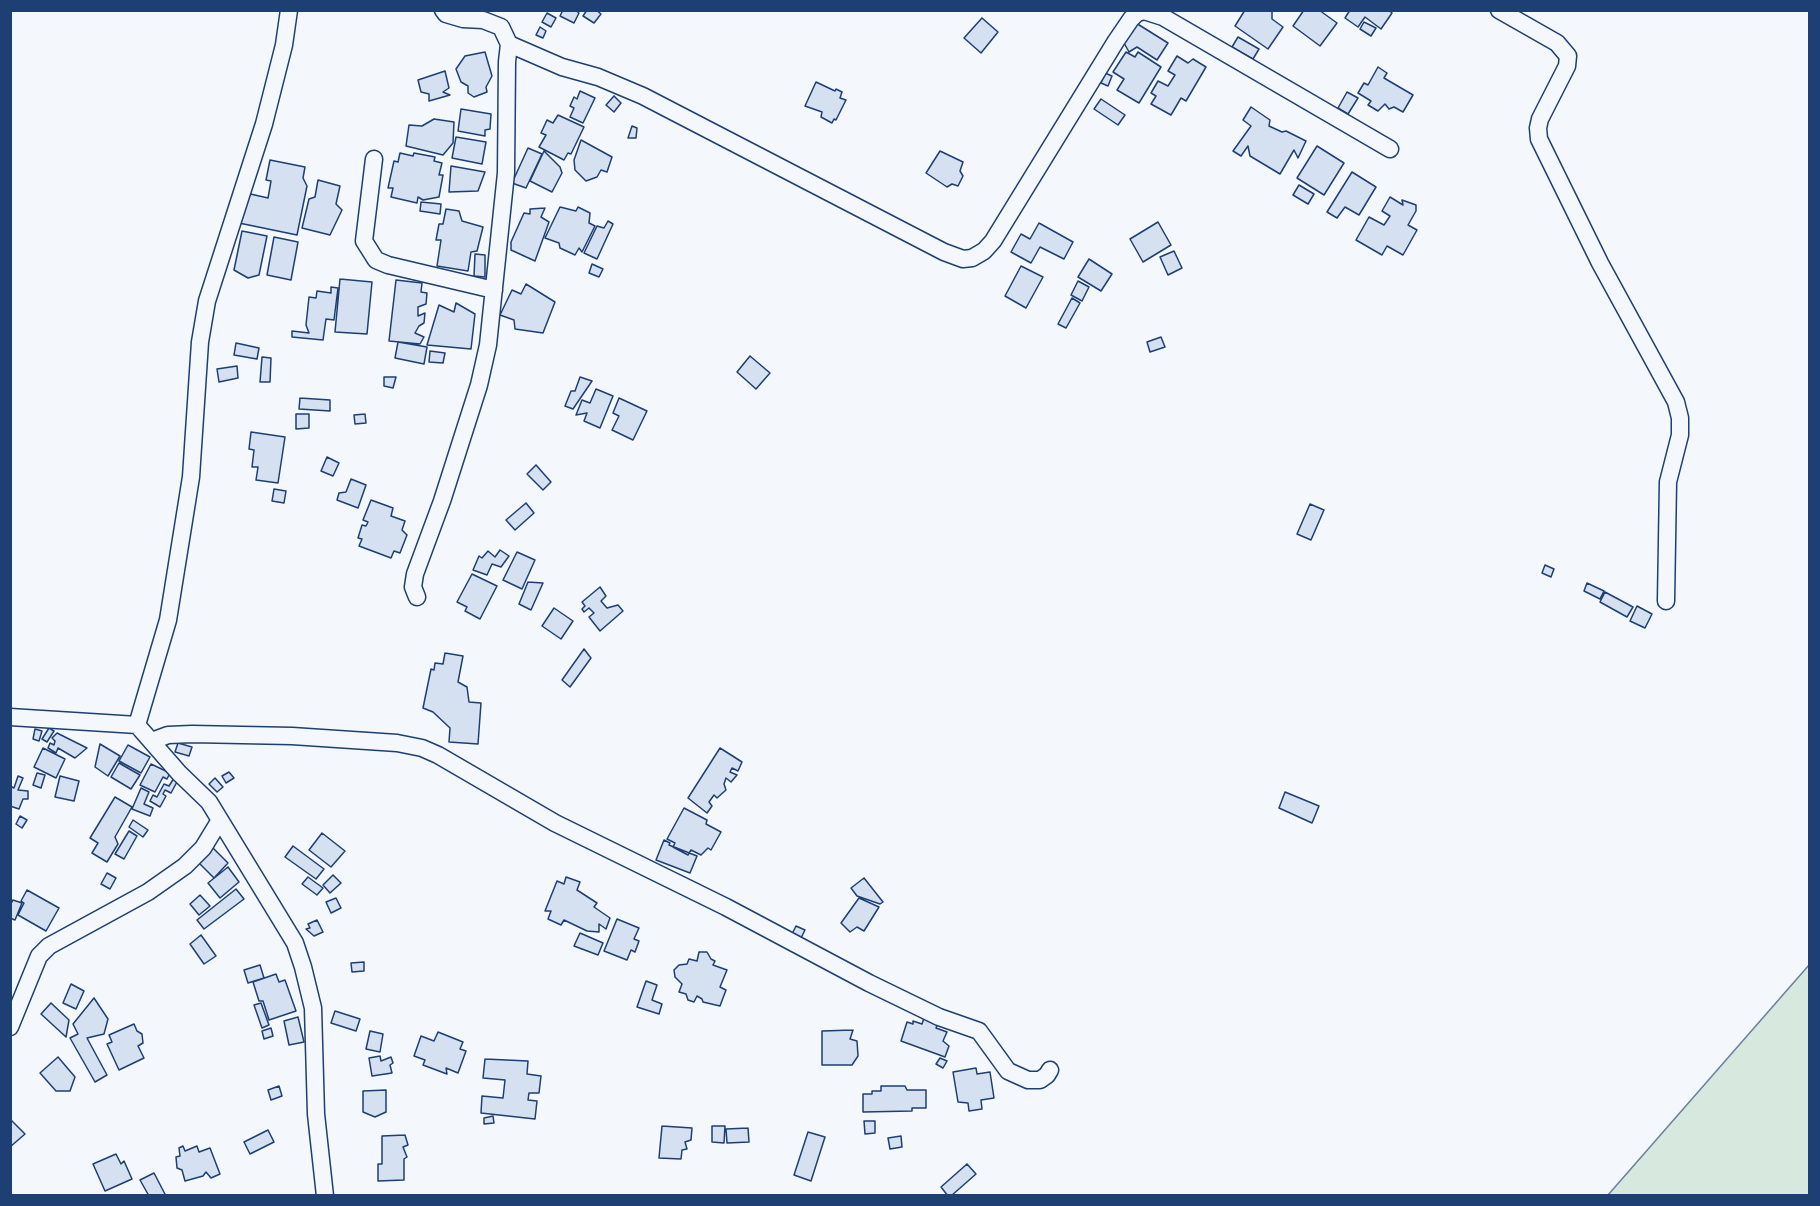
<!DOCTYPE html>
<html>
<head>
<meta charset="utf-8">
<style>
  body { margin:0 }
  #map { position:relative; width:1820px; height:1206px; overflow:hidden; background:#f4f7fb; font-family:"DejaVu Sans",sans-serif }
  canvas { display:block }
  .frame { position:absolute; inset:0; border:12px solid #1d3f73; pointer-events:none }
</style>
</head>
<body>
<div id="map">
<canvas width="1820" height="1206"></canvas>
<div class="frame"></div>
</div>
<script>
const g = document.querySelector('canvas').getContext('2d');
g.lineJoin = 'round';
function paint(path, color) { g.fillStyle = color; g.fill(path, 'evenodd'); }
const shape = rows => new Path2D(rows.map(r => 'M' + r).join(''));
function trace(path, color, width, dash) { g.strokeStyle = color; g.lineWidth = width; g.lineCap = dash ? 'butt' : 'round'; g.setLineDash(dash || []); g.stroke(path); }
const green = shape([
  [1809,965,1809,1195,1608,1195,1809,965]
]);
paint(green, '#d7e8df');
trace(green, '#687fa3', 1.5);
const building = shape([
  [563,10,575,10,579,13,574,23,560,16,563,10],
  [587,10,596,10,601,14,594,23,583,16,587,10],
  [1245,10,1272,10,1272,19,1283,27,1268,49,1235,26,1245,10],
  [1304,10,1319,10,1337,23,1320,46,1293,26,1304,10],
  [1350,10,1389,10,1392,13,1381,29,1365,17,1358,27,1345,18,1350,10],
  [547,13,556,18,551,27,542,22,547,13],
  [982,18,998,32,981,53,964,38,982,18],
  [1364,22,1376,28,1371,36,1360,29,1364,22],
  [1136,23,1168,43,1157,60,1137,47,1129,52,1124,43,1136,23],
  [540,27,546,31,543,38,536,35,540,27],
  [1238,37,1259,49,1253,59,1232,47,1238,37],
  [485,52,492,76,486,87,487,92,474,97,468,93,468,86,461,82,456,69,465,56,485,52],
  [1126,52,1135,57,1138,52,1161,67,1139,103,1117,90,1124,79,1113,72,1126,52],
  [1177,56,1188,63,1193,59,1206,67,1186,101,1181,98,1171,115,1151,104,1156,96,1151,93,1158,81,1168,86,1175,75,1168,71,1177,56],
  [1378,67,1387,73,1384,78,1413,95,1403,112,1394,107,1389,109,1385,104,1378,111,1368,105,1371,101,1358,93,1364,83,1368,85,1378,67],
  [445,71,449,88,443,92,450,95,429,101,429,94,421,92,418,80,445,71],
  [1105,73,1112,76,1108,86,1101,83,1105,73],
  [816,82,835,91,836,89,842,92,840,98,846,100,836,120,834,119,832,123,821,117,822,112,805,106,816,82],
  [580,91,595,98,583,123,570,117,574,108,570,106,574,97,577,99,580,91],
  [1347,92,1358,98,1348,114,1338,108,1347,92],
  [614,96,621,103,614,112,606,105,614,96],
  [1101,99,1125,115,1118,125,1094,109,1101,99],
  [1251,107,1270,120,1269,126,1282,132,1286,131,1306,141,1298,158,1294,150,1280,174,1250,156,1248,146,1241,156,1233,151,1251,126,1243,120,1251,107],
  [461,109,491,114,490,129,485,130,485,136,458,131,461,109],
  [558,115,584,127,571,154,568,153,564,160,539,147,546,135,541,133,547,120,553,123,558,115],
  [434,119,454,122,453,143,443,155,406,146,409,125,422,126,434,119],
  [632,126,637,128,636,138,628,138,632,126],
  [456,137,486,142,482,164,452,158,456,137],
  [581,140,612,157,607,172,601,170,597,177,586,181,575,170,574,160,581,140],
  [1317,146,1344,163,1324,195,1297,178,1317,146],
  [528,148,542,154,526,188,512,183,528,148],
  [544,151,560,167,562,173,552,192,530,181,544,151],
  [940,151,963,162,960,171,963,176,958,186,952,184,947,187,926,173,940,151],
  [400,153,413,156,414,153,435,157,434,161,442,163,439,175,443,175,439,197,423,200,418,197,417,203,391,197,393,188,388,188,394,161,398,162,400,153],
  [270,160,305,167,303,178,307,186,297,235,239,223,246,193,268,198,271,181,266,180,270,160],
  [451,166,485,172,478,191,449,192,451,166],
  [1352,172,1376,187,1359,215,1345,207,1337,218,1327,212,1352,172],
  [318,180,340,186,336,204,342,210,330,235,302,228,309,199,315,197,318,180],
  [1299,185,1314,194,1308,204,1293,195,1299,185],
  [1390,197,1403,205,1402,200,1416,205,1416,211,1408,225,1417,230,1403,255,1387,246,1382,255,1356,240,1369,217,1384,225,1390,216,1382,211,1390,197],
  [421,202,441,204,440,214,420,211,421,202],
  [560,207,576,211,578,207,590,213,589,223,595,226,582,252,579,248,575,255,560,248,559,243,545,238,560,207],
  [545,208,541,217,549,222,535,261,511,250,511,242,524,213,530,214,530,209,545,208],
  [446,209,459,211,462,221,483,227,477,251,471,252,468,271,437,266,441,240,436,240,439,224,443,224,446,209],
  [608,221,613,224,597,259,584,253,597,226,604,228,608,221],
  [1158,222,1171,245,1143,262,1130,239,1158,222],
  [1039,223,1073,242,1064,259,1040,247,1031,263,1011,252,1021,234,1030,239,1039,223],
  [242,231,267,236,259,275,248,278,234,270,242,231],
  [274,237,298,242,291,280,267,275,274,237],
  [1174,251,1182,268,1168,275,1160,257,1174,251],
  [475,254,485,255,485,277,474,276,475,254],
  [1089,259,1112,274,1101,291,1078,277,1089,259],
  [592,264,603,269,599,277,589,273,592,264],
  [1021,266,1043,277,1026,308,1005,296,1021,266],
  [340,279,372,282,367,334,335,332,340,279],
  [396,280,422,283,421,292,427,293,426,304,418,307,418,316,425,313,424,323,419,326,415,333,424,337,420,344,389,341,396,280],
  [1078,281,1089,287,1082,301,1071,295,1078,281],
  [526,284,555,302,543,333,515,329,514,320,500,315,512,290,521,294,526,284],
  [331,287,338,288,334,320,326,319,323,340,292,337,292,331,309,333,306,325,309,297,316,298,317,291,331,293,331,287],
  [1072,298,1080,303,1066,328,1058,324,1072,298],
  [456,303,475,314,471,349,427,345,439,305,454,312,456,303],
  [1161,337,1165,347,1150,352,1147,342,1161,337],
  [398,342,427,347,424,364,395,358,398,342],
  [236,343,259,348,257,359,234,355,236,343],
  [430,351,445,353,443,363,429,362,430,351],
  [750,356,770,373,756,389,737,372,750,356],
  [262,357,271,358,270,382,260,382,262,357],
  [237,366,238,378,219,382,217,369,237,366],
  [384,377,396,377,393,388,384,386,384,377],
  [580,377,592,381,573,409,565,406,571,391,575,391,580,377],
  [596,389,613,396,600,428,584,421,587,413,576,415,582,400,590,403,596,389],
  [300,398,330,400,330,411,299,409,300,398],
  [619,398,647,411,633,440,612,430,619,416,613,413,619,398],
  [296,414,309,414,309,428,296,429,296,414],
  [365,414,366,423,355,424,354,415,365,414],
  [251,432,285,437,278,483,256,480,258,467,252,467,254,450,249,449,251,432],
  [327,457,339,463,333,476,321,471,327,457],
  [536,465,551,482,543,490,527,474,536,465],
  [351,479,366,485,358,508,337,500,339,493,346,492,351,479],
  [274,489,286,491,284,503,272,501,274,489],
  [371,500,393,508,391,516,405,521,402,530,407,535,400,553,394,551,391,558,359,546,362,539,358,538,362,525,366,526,368,522,363,520,371,500],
  [526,503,534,513,515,530,506,520,526,503],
  [1310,504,1324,510,1311,540,1297,534,1310,504],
  [500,550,509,556,501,567,492,564,487,575,473,570,479,556,482,558,488,551,495,557,500,550],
  [517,552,535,560,522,589,503,580,517,552],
  [1545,565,1554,569,1551,577,1542,573,1545,565],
  [472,574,497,586,480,619,465,611,467,607,457,602,472,574],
  [528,582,543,583,531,610,519,604,528,582],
  [1587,583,1604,591,1600,599,1584,591,1587,583],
  [600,587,606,596,601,601,607,608,618,605,623,611,600,631,589,617,594,613,589,608,584,612,582,609,585,606,582,602,600,587],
  [1605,592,1633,607,1627,617,1600,602,1605,592],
  [1637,606,1652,614,1645,628,1630,621,1637,606],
  [554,608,573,621,561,639,542,626,554,608],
  [584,649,591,658,570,687,562,680,584,649],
  [445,653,463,656,458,682,467,687,469,702,481,703,478,744,449,742,450,728,433,712,423,708,431,669,434,670,435,663,443,664,445,653],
  [49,728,54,731,47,742,42,739,49,728],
  [35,729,42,731,39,741,33,739,35,729],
  [57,733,87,748,75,758,58,748,56,753,48,748,50,743,54,745,55,741,52,738,57,733],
  [178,743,192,747,189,756,175,752,178,743],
  [100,744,120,756,108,776,95,767,100,744],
  [128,745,150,757,141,773,119,761,128,745],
  [43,748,65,759,56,778,34,767,43,748],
  [720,748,742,762,738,771,732,768,730,772,737,775,731,782,726,778,724,784,726,790,717,798,714,795,709,802,712,806,707,813,688,798,720,748],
  [119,763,140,775,131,789,111,777,119,763],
  [151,764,170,773,167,779,163,777,155,792,140,785,151,764],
  [229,772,234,778,226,783,222,776,229,772],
  [37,773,45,775,41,788,33,785,37,773],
  [18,776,23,778,18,790,28,791,28,799,23,799,19,809,10,806,10,786,14,788,18,776],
  [60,776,79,781,74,801,55,797,60,776],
  [174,778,178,780,171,793,165,790,163,794,166,796,160,807,150,801,153,795,157,797,164,784,169,786,174,778],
  [215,778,223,787,217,792,209,784,215,778],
  [141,788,149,792,144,804,153,808,150,816,132,809,141,788],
  [1285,792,1319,806,1312,823,1279,808,1285,792],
  [115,797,132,807,115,837,118,844,107,862,92,853,98,843,90,838,115,797],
  [684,808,707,820,706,824,721,832,711,850,708,848,701,855,691,850,688,855,673,847,675,843,667,839,684,808],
  [20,816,27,820,22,828,16,824,20,816],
  [133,820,148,830,143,837,129,827,133,820],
  [129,831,137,836,124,859,115,854,129,831],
  [322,833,345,851,331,867,309,850,322,833],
  [664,840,670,843,669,845,697,856,690,873,656,860,664,840],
  [210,845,228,863,214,878,196,860,210,845],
  [293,846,324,869,316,879,285,857,293,846],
  [228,867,239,882,220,898,208,883,228,867],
  [107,873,116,878,110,889,101,884,107,873],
  [333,875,341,883,330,893,323,885,333,875],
  [308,877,323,888,317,895,302,884,308,877],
  [566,877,580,882,577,890,597,903,594,907,610,918,606,929,599,924,599,932,587,931,564,920,561,925,548,919,551,911,545,911,557,881,564,884,566,877],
  [864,878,883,902,880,904,857,896,851,888,864,878],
  [236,889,244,899,204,929,197,920,236,889],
  [27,890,59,908,46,931,18,915,24,903,21,901,27,890],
  [200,895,210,906,199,915,190,904,200,895],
  [336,898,341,908,331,913,326,902,336,898],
  [859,898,879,907,864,931,857,927,850,932,841,923,859,898],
  [13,900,22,903,15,920,10,918,10,905,13,900],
  [617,919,639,928,634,939,639,941,635,952,631,950,627,960,604,951,617,919],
  [317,920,323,932,314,936,306,929,310,928,308,924,317,920],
  [796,926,805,930,801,938,792,934,796,926],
  [580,933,603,943,598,955,574,946,580,933],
  [201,935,216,956,204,964,190,944,201,935],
  [699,952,707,952,711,959,715,961,713,965,727,970,720,987,726,990,720,1006,703,1002,702,999,697,996,694,1002,688,1000,686,994,679,992,682,984,675,977,674,970,679,965,687,964,689,959,697,961,699,952],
  [364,962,364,971,352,972,351,963,364,962],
  [260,965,264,978,248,983,244,970,260,965],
  [276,974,279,982,285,980,296,1011,269,1020,263,1001,259,1001,253,982,276,974],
  [646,981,657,985,652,1000,662,1004,659,1014,637,1007,646,981],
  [71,984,84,991,76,1009,63,1003,71,984],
  [94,998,108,1019,104,1034,87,1038,107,1075,95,1082,70,1038,78,1034,73,1024,94,998],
  [51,1003,69,1020,66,1037,41,1014,51,1003],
  [261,1003,269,1025,262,1028,254,1005,261,1003],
  [335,1011,360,1019,356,1031,331,1023,335,1011],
  [298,1017,304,1042,289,1045,284,1021,298,1017],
  [924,1018,938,1023,936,1028,947,1032,943,1041,949,1046,945,1057,901,1041,907,1022,913,1024,913,1021,922,1024,924,1018],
  [134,1024,137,1031,142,1034,143,1043,138,1046,144,1058,119,1070,107,1044,112,1042,109,1035,134,1024],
  [271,1028,273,1036,264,1039,262,1031,271,1028],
  [853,1030,850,1039,857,1041,858,1056,852,1065,822,1065,822,1031,853,1030],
  [370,1031,383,1034,380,1052,366,1049,370,1031],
  [438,1032,463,1042,460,1049,466,1051,458,1073,446,1068,447,1074,423,1065,425,1060,414,1056,421,1036,434,1041,438,1032],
  [380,1056,381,1061,391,1057,393,1063,390,1065,392,1073,372,1076,369,1058,380,1056],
  [58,1057,75,1077,70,1091,56,1091,40,1073,58,1057],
  [940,1058,947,1061,943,1068,936,1064,940,1058],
  [485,1059,528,1061,527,1074,541,1076,539,1093,529,1093,528,1100,537,1101,535,1119,481,1113,482,1096,503,1098,505,1080,483,1078,485,1059],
  [976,1068,977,1074,990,1072,994,1098,981,1100,982,1109,969,1111,968,1103,958,1102,953,1072,976,1068],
  [279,1086,282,1096,271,1100,268,1090,279,1086],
  [881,1086,905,1086,907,1090,926,1090,926,1108,912,1108,912,1111,863,1112,863,1094,872,1094,872,1091,881,1091,881,1086],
  [386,1090,386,1112,375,1117,363,1112,363,1091,386,1090],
  [493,1116,494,1123,484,1124,484,1118,493,1116],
  [10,1119,25,1134,10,1147,10,1119],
  [864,1121,875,1121,875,1133,865,1134,864,1121],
  [662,1126,692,1128,691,1140,685,1142,687,1149,682,1150,681,1159,659,1158,662,1126],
  [712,1126,725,1126,724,1143,712,1142,712,1126],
  [748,1128,749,1142,727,1143,726,1129,748,1128],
  [268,1130,274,1142,250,1154,244,1142,268,1130],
  [808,1132,825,1137,811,1181,794,1175,808,1132],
  [405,1135,408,1145,403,1147,407,1157,404,1159,404,1180,378,1181,378,1164,382,1164,382,1136,405,1135],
  [901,1136,902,1147,890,1149,888,1138,901,1136],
  [183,1146,185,1151,197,1146,199,1152,210,1148,220,1174,211,1178,206,1172,203,1176,185,1181,182,1170,177,1168,176,1157,180,1156,179,1148,183,1146],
  [116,1154,121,1164,124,1161,132,1179,105,1191,93,1164,116,1154],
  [967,1164,976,1174,951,1196,948,1196,941,1187,967,1164],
  [154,1173,166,1196,149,1196,140,1180,154,1173]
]);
paint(building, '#d5e0f0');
trace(building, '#1d3f73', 1.5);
const minor = shape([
  [1499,10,1557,43,1568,56,1567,66,1540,119,1538,128,1539,139,1600,263,1676,402,1680,418,1680,435,1668,482,1666,601],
  [509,44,562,67,598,77,643,96,944,252,963,259,972,258,984,251,993,241,1116,41,1131,19,1137,13,1144,11,1163,17,1390,149],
  [374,159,364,241,376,260,388,265,494,290],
  [417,597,413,587,415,574,442,501,479,385,488,345,506,173,507,62,509,44,501,27,483,20,463,19,446,14,443,10],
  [10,717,137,725,179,773,209,802,295,943,303,967,313,1008,316,1114,325,1196],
  [137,725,168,620,191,477,200,342,207,301,264,124,284,45,289,10],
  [152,741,168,735,192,734,292,736,397,743,422,748,438,755,555,823,726,907,869,983,939,1017,979,1031,1008,1071,1028,1080,1040,1080,1047,1075,1050,1070],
  [10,1027,39,956,49,946,148,892,185,866,203,848,220,820]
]);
trace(minor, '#1d3f73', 19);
trace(minor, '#f4f7fb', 16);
</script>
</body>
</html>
